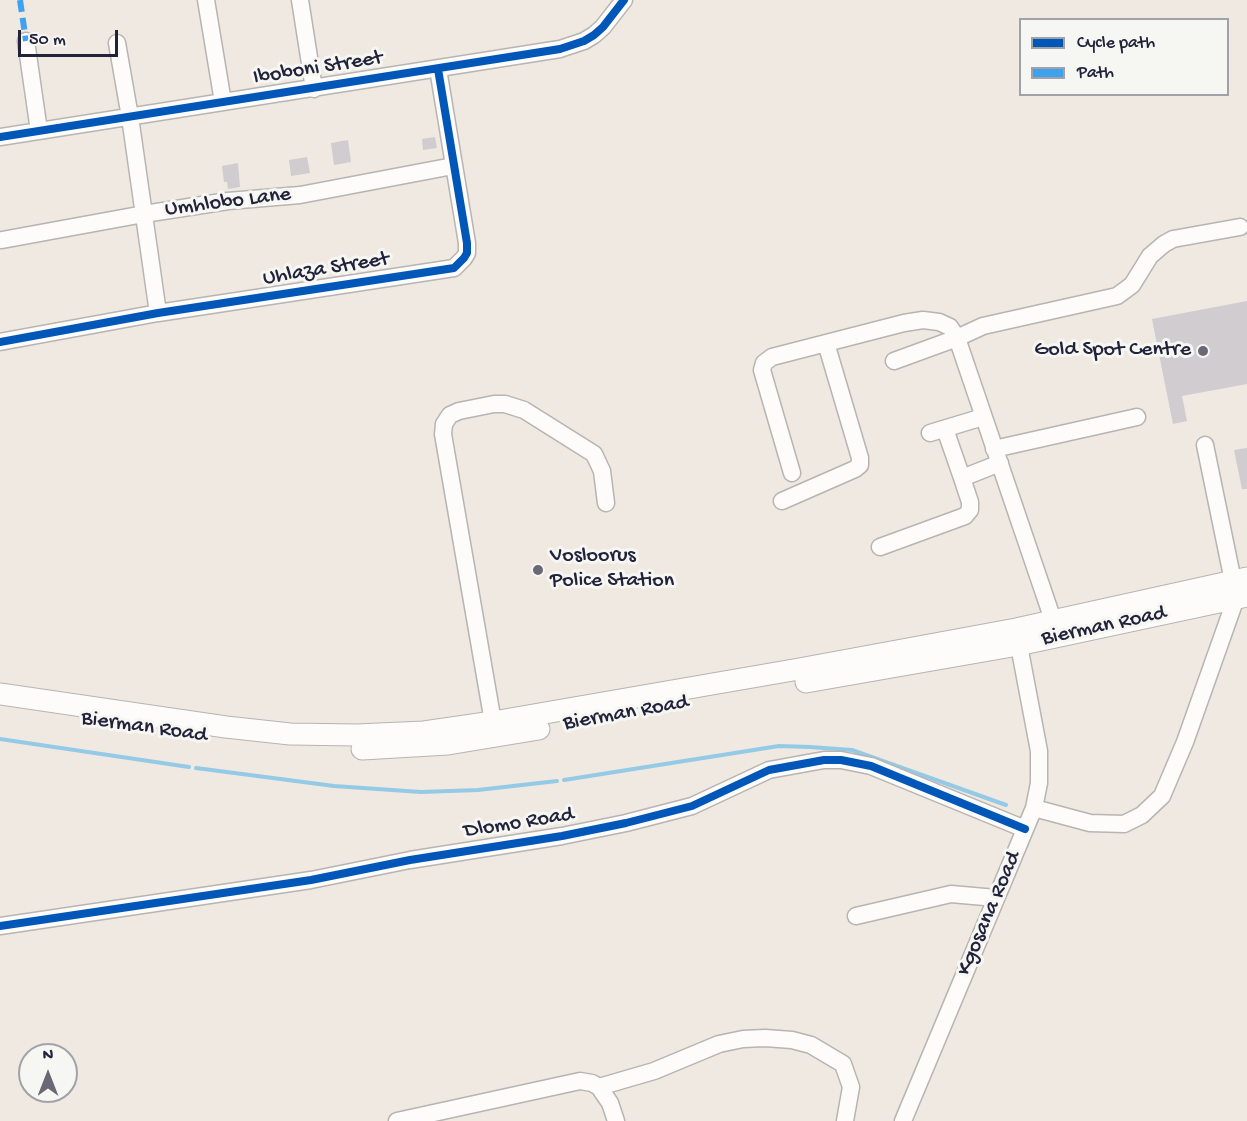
<!DOCTYPE html>
<html>
<head>
<meta charset="utf-8">
<style>
  body { margin:0 }
  #map { position:relative; width:1247px; height:1121px; overflow:hidden; background:#efe9e1; font-family:"Gochi Hand",sans-serif }
  canvas { display:block }
  .legend { position:absolute; left:1019px; top:18px; width:210px; height:78px; box-sizing:border-box; background:#f6f6f2; border:2px solid #a1a1a9; margin:0; padding:8px 10px; list-style:none; font-size:18px; color:#22223b }
  .legend li { display:flex; align-items:center; gap:12px; height:30px }
  .legend b { width:30px; border:2px solid #a1a1a9 }
  .north { position:absolute; left:18px; top:1043px; width:60px; height:60px; box-sizing:border-box; background:#f6f6f2; border:2px solid #a1a1a9; border-radius:50%; rotate:0deg; font-size:16px; font-weight:700; line-height:24px; text-align:center; color:#22223b }
  .north::after { content:''; display:block; margin:auto; width:21px; height:27px; background:#6a6875; clip-path:polygon(50% 0,100% 100%,50% 72%,0 100%) }
  .scale { position:absolute; left:18px; top:30px; width:100px; height:27px; box-sizing:border-box; border:3px solid #22223b; border-top:0; padding-left:8px; font-size:18px; line-height:21px; white-space:nowrap; color:#22223b; -webkit-text-stroke:4px #f6f6f2; paint-order:stroke }
</style>
</head>
<body>
<div id="map">
<canvas width="1247" height="1121"></canvas>
<ul class="legend">
<li><b style="height:8px;background:#0057b8"></b>Cycle path</li>
<li><b style="height:8px;background:#3ea2ec"></b>Path</li>
</ul>
<div class="north">N</div>
<div class="scale">50 m</div>
</div>
<script>
const g = document.querySelector('canvas').getContext('2d');
g.lineJoin = 'round';
const shape = rows => new Path2D(rows.map(r => 'M' + r).join(''));
function trace(path, color, width, dash) { g.strokeStyle = color; g.lineWidth = width; g.lineCap = dash ? 'butt' : 'round'; g.setLineDash(dash || []); g.stroke(path); }
function paint(path, color) { g.fillStyle = color; g.fill(path, 'evenodd'); }
function write(font, color, halo, rows, align = 'center') {
  g.font = font + ' "Gochi Hand",sans-serif'; g.lineWidth = 6; g.setLineDash([]); g.textBaseline = 'middle'; g.strokeStyle = halo; g.fillStyle = color; for (const [text, x, y, turn = 0] of rows) {
    g.save(); g.translate(x, y); g.rotate((+turn || 0) * Math.PI / 180); g.textAlign = isNaN(turn) ? turn : align; if (halo) g.strokeText(text, 0, 0); g.fillText(text, 0, 0); g.restore();
  }
}
trace(shape([
  [0,739,189,767],
  [196,768,334,786,421,792,478,790,557,781],
  [564,780,779,746,810,747,852,750,1006,805]
]), '#94cae6', 4);
paint(shape([
  [435,137,437,148,423,150,422,139],
  [348,140,351,162,334,165,331,143],
  [307,157,310,173,291,176,289,160],
  [238,163,240,187,228,189,227,182,224,182,222,166],
  [1247,301,1247,384,1182,396,1187,421,1173,424,1152,319],
  [1247,448,1247,489,1242,489,1234,450]
]), '#d0ccd0');
const minor = shape([
  [206,0,223,102],
  [300,0,314,89],
  [26,41,39,131],
  [117,43,130,117,158,313],
  [0,137,560,49,584,41,594,35,603,27,624,0],
  [2,240,144,214,228,201,300,195,453,166],
  [0,342,158,313,454,268,464,258,467,253,467,243,438,69],
  [945,429,962,478,1000,463],
  [930,433,983,417],
  [1205,445,1233,581],
  [994,449,1137,417],
  [792,473,762,370,764,363,772,357,904,323,923,320,939,322,950,327,957,338,894,361],
  [782,501,855,469,860,465,860,458,826,343],
  [880,547,965,516,970,510,970,502,962,478],
  [1053,620,957,338,983,326,1117,296,1132,285,1150,256,1164,244,1173,239,1240,227],
  [493,722,443,434,444,424,450,415,459,411,494,404,505,404,524,410,594,454,602,471,606,503],
  [1034,808,1090,823,1124,824,1142,815,1162,796,1185,742,1236,598],
  [856,916,951,894,996,898],
  [0,926,311,880,410,860,562,836,626,823,692,806,769,770,824,760,841,760,871,766,1025,829],
  [599,1087,654,1071,719,1044,743,1039,765,1038,792,1040,811,1045,843,1064,851,1087,845,1121],
  [397,1121,580,1081,592,1083,599,1087,610,1103,616,1121],
  [903,1121,1034,808,1039,783,1039,751,1017,635]
]);
const major = shape([
  [806,682,1018,645,1247,596],
  [0,694,226,727,290,734,357,735,424,732,493,722,799,669,1016,629,1247,578],
  [362,749,448,744,539,729]
]);
trace(minor, '#b7b4b1', 19);
trace(major, '#b7b4b1', 23);
trace(minor, '#fdfcfa', 16);
trace(major, '#fdfcfa', 21);
trace(shape([
  [20,0,26,41]
]), '#3ea2ec', 6, [12, 6]);
trace(shape([
  [0,137,560,49,584,41,594,35,603,27,624,0],
  [0,342,158,313,454,268,464,258,467,253,467,243,438,69],
  [0,926,311,880,410,860,562,836,626,823,692,806,769,770,824,760,841,760,871,766,1025,829]
]), '#0057b8', 8);
for (const [x, y, r, color] of [
  [1203,351,6,"#6a6875"],
  [538,570,6,"#6a6875"]
]) { const dot = new Path2D(); dot.arc(x, y, r, 0, 2 * Math.PI); g.fillStyle = color; g.fill(dot); trace(dot, '#f6f6f2', 2); }
write('22px', '#22223b', '#f6f6f2', [
  ["Iboboni Street",318,69,-9],
  ["Umhlobo Lane",228,203,-7],
  ["Uhlaza Street",326,270,-9],
  ["Bierman Road",1104,627,-12],
  ["Bierman Road",626,714,-10],
  ["Bierman Road",144,728,8],
  ["Dlomo Road",519,824,-9],
  ["Kgosana Road",990,914,-67]
]);
write('22px', '#22223b', '#f6f6f2', [
  ["Gold Spot Centre",1191,351],
  ["Vosloorus",550,557,"left"],
  ["Police Station",550,582,"left"]
], 'right');
</script>
</body>
</html>
